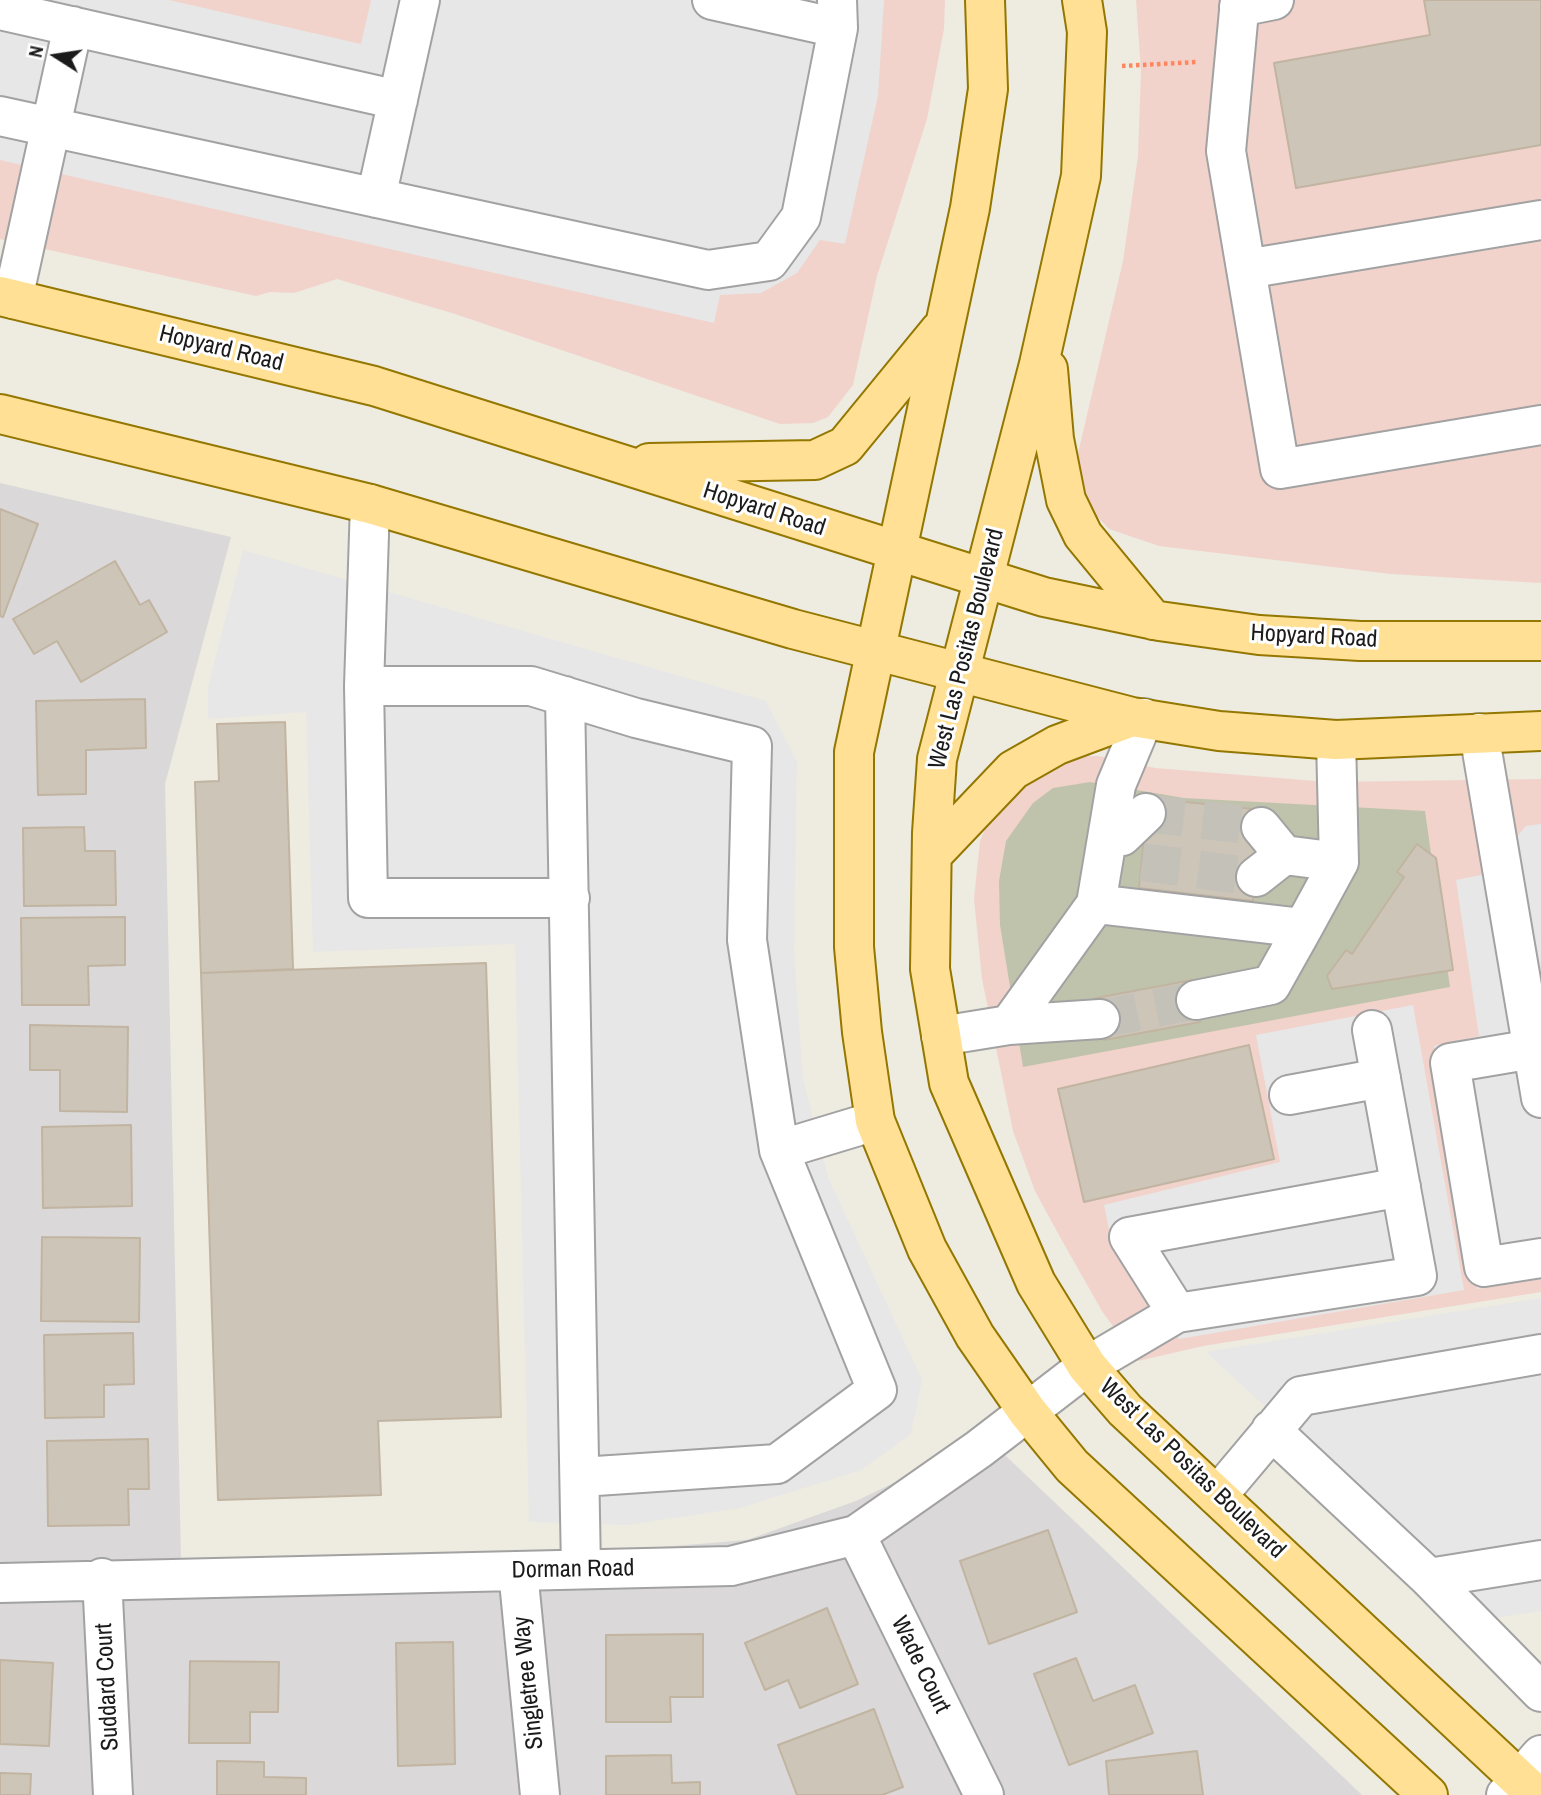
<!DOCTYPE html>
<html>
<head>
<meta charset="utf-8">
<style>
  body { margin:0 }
  #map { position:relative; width:1541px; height:1795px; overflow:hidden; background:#eeebe0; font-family:"Archivo Narrow",sans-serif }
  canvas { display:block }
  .north { position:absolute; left:21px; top:21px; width:70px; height:70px; -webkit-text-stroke:5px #fff; paint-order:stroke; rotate:282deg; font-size:19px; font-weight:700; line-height:28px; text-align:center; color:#1b1b1b }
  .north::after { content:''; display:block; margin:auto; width:24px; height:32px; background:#1b1b1b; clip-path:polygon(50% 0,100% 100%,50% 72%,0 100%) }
</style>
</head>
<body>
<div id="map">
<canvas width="1541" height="1795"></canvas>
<div class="north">N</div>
</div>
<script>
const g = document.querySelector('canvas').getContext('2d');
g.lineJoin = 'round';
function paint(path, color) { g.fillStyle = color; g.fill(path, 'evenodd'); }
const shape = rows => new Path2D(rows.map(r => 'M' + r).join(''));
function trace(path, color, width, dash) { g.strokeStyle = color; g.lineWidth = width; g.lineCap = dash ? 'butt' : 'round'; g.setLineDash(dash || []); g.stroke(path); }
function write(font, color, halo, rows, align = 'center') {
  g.font = font + ' "Archivo Narrow",sans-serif'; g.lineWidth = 6; g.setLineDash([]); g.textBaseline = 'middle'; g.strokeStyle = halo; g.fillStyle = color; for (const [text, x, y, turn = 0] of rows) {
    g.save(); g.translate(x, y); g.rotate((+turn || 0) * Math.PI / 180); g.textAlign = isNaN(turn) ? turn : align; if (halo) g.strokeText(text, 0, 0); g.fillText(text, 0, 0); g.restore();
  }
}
paint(shape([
  [0,483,231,537,165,784,181,1562,613,1551,747,1540,856,1501,987,1438,1362,1795,0,1795]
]), '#dad8d8');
paint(shape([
  [0,0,945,0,944,29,927,119,877,276,853,385,828,417,813,423,780,424,455,314,337,279,294,293,270,292,256,296,0,239],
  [1136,0,1541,0,1541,583,1391,574,1159,546,1109,529,1092,511,1076,462,1123,261,1138,156,1141,71],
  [1098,756,1155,768,1328,782,1541,779,1541,1292,1203,1346,1138,1361,1102,1311,1060,1237,1035,1191,1013,1131,982,979,974,899,980,841,994,808,1038,767,1067,757]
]), '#f1d3cc');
paint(shape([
  [1090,782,1184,798,1425,811,1450,987,1023,1067,1000,925,999,881,1006,841,1033,803,1053,788]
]), '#c0c3ab');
paint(shape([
  [0,0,169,0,361,44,371,0,884,0,878,96,845,244,820,240,797,273,761,293,720,295,714,323,0,160],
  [243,550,766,701,797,762,794,951,803,1079,828,1177,922,1380,911,1434,861,1470,740,1508,627,1525,529,1522,515,944,313,952,306,712,208,719,208,687],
  [1541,824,1541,1279,1477,1289,1434,1046,1479,1036,1456,880,1485,874,1526,826],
  [1413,1005,1464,1290,1179,1339,1113,1249,1104,1205,1280,1162,1256,1035],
  [1541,1298,1541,1611,1495,1618,1206,1352]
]), '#e7e7e7');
const building = shape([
  [1424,0,1541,0,1541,145,1296,188,1274,63,1430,35,1424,0],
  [0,509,38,524,3,617,0,616,0,509],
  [115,561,140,605,149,600,167,632,81,682,57,641,34,654,13,619,115,561],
  [145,699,146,748,86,750,86,794,38,795,36,701,145,699],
  [285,722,293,969,201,973,195,782,219,781,217,724,285,722],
  [1148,798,1263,810,1253,901,1139,888,1148,798],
  [84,827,85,851,115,851,116,905,24,906,23,828,84,827],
  [1417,844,1436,858,1453,970,1332,989,1327,976,1346,950,1352,954,1404,877,1397,872,1417,844],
  [125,917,125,965,88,966,89,1005,22,1005,21,918,125,917],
  [486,963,501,1417,378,1421,381,1495,218,1500,201,973,486,963],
  [1192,980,1200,1022,1104,1040,1096,998,1192,980],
  [30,1025,128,1027,127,1112,60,1111,60,1070,30,1070,30,1025],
  [1249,1045,1274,1159,1084,1202,1058,1089,1249,1045],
  [131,1125,132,1206,43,1208,42,1127,131,1125],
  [42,1237,140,1238,139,1322,41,1321,42,1237],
  [133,1333,134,1384,104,1385,104,1417,45,1418,44,1335,133,1333],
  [148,1439,149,1489,128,1489,129,1525,48,1526,47,1441,148,1439],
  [1048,1530,1077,1612,989,1644,960,1561,1048,1530],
  [827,1608,858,1684,800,1708,788,1680,765,1690,745,1643,827,1608],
  [703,1634,703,1697,670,1697,671,1722,606,1722,606,1635,703,1634],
  [453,1642,455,1764,398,1766,396,1643,453,1642],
  [1076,1658,1093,1701,1135,1685,1153,1733,1069,1765,1034,1674,1076,1658],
  [0,1660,53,1663,49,1746,0,1744,0,1660],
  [190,1661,279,1662,278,1712,250,1712,250,1743,189,1743,190,1661],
  [874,1709,903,1787,882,1795,797,1795,778,1745,874,1709],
  [1197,1751,1203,1795,1109,1795,1106,1761,1197,1751],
  [671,1755,672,1783,700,1782,700,1795,606,1795,606,1756,671,1755],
  [217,1761,264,1762,264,1777,306,1778,306,1795,217,1795,217,1761],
  [0,1773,31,1774,30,1795,0,1795,0,1773]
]);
paint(building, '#cec5b9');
trace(building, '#c1b4a1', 2);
trace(shape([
  [1146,813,1261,827],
  [1142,862,1256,877],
  [1100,1019,1196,1000]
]), '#c4c1b9', 38, [38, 19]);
const minor = shape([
  [712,0,838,28],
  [1240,0,1226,151,1280,469,1541,425],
  [1239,7,1274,0],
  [0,10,398,100],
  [0,116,708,270,769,261,801,217,838,28,837,0],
  [376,198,420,0],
  [1246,269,1541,220],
  [13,299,73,26],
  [370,504,364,686,368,898,570,898],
  [364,686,531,686,636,718,752,746,747,940,779,1150,877,1390,777,1464,581,1477],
  [565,696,581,1569],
  [1144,718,1116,785,1096,904,1303,928,1339,862],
  [1479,733,1541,1098],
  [1261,827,1284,855,1339,862,1336,740],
  [1108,834,1122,836,1146,813],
  [1256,877,1284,855],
  [1196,1000,1271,985,1303,928],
  [1009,1025,1100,1019],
  [941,1036,1009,1025,1096,904],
  [1533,1049,1450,1063,1484,1267,1541,1258],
  [1289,1095,1381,1078],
  [779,1150,875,1121],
  [1177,1313,1129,1237,1401,1187],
  [1271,1430,1429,1578,1541,1692],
  [1217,1496,1301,1396,1541,1354],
  [856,1535,984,1795],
  [518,1571,540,1795],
  [102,1578,113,1795],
  [1429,1578,1541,1560],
  [0,1583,731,1566,856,1535,979,1449,1087,1366,1177,1313,1417,1276,1372,1030],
  [1506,1795,1541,1755]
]);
const major = shape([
  [985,0,988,89,970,208,854,752,854,947,862,1032,875,1121,927,1249,975,1336,1027,1411,1072,1466,1428,1795],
  [1082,0,1087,32,1081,176,1039,364,937,759,932,833,930,969,949,1083,1036,1283,1087,1366,1125,1410,1536,1795],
  [0,296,374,386,1044,597,1159,621,1259,635,1360,641,1541,641],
  [1048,369,1054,439,1066,500,1083,535,1153,620],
  [0,414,370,504,793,629,1132,717,1219,731,1336,740,1541,731],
  [649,463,815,460,845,446,940,330],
  [932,855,1013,770,1057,745,1132,717]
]);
trace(minor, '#a2a2a2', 42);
trace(major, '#937700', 42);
trace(shape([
  [1122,66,1197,62]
]), '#ff8760', 4.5, [3.5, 3.5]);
trace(minor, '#fff', 38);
trace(major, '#ffe094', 38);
write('24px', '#1b1b1b', '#fff', [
  ["Hopyard Road",221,349,14],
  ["Hopyard Road",764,510,18],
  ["Hopyard Road",1314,637,3],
  ["West Las Positas Boulevard",967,649,-76],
  ["West Las Positas Boulevard",1192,1469,44],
  ["Dorman Road",573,1570,-1],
  ["Wade Court",920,1665,64],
  ["Singletree Way",529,1683,-96],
  ["Suddard Court",108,1687,-93]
]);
</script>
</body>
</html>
